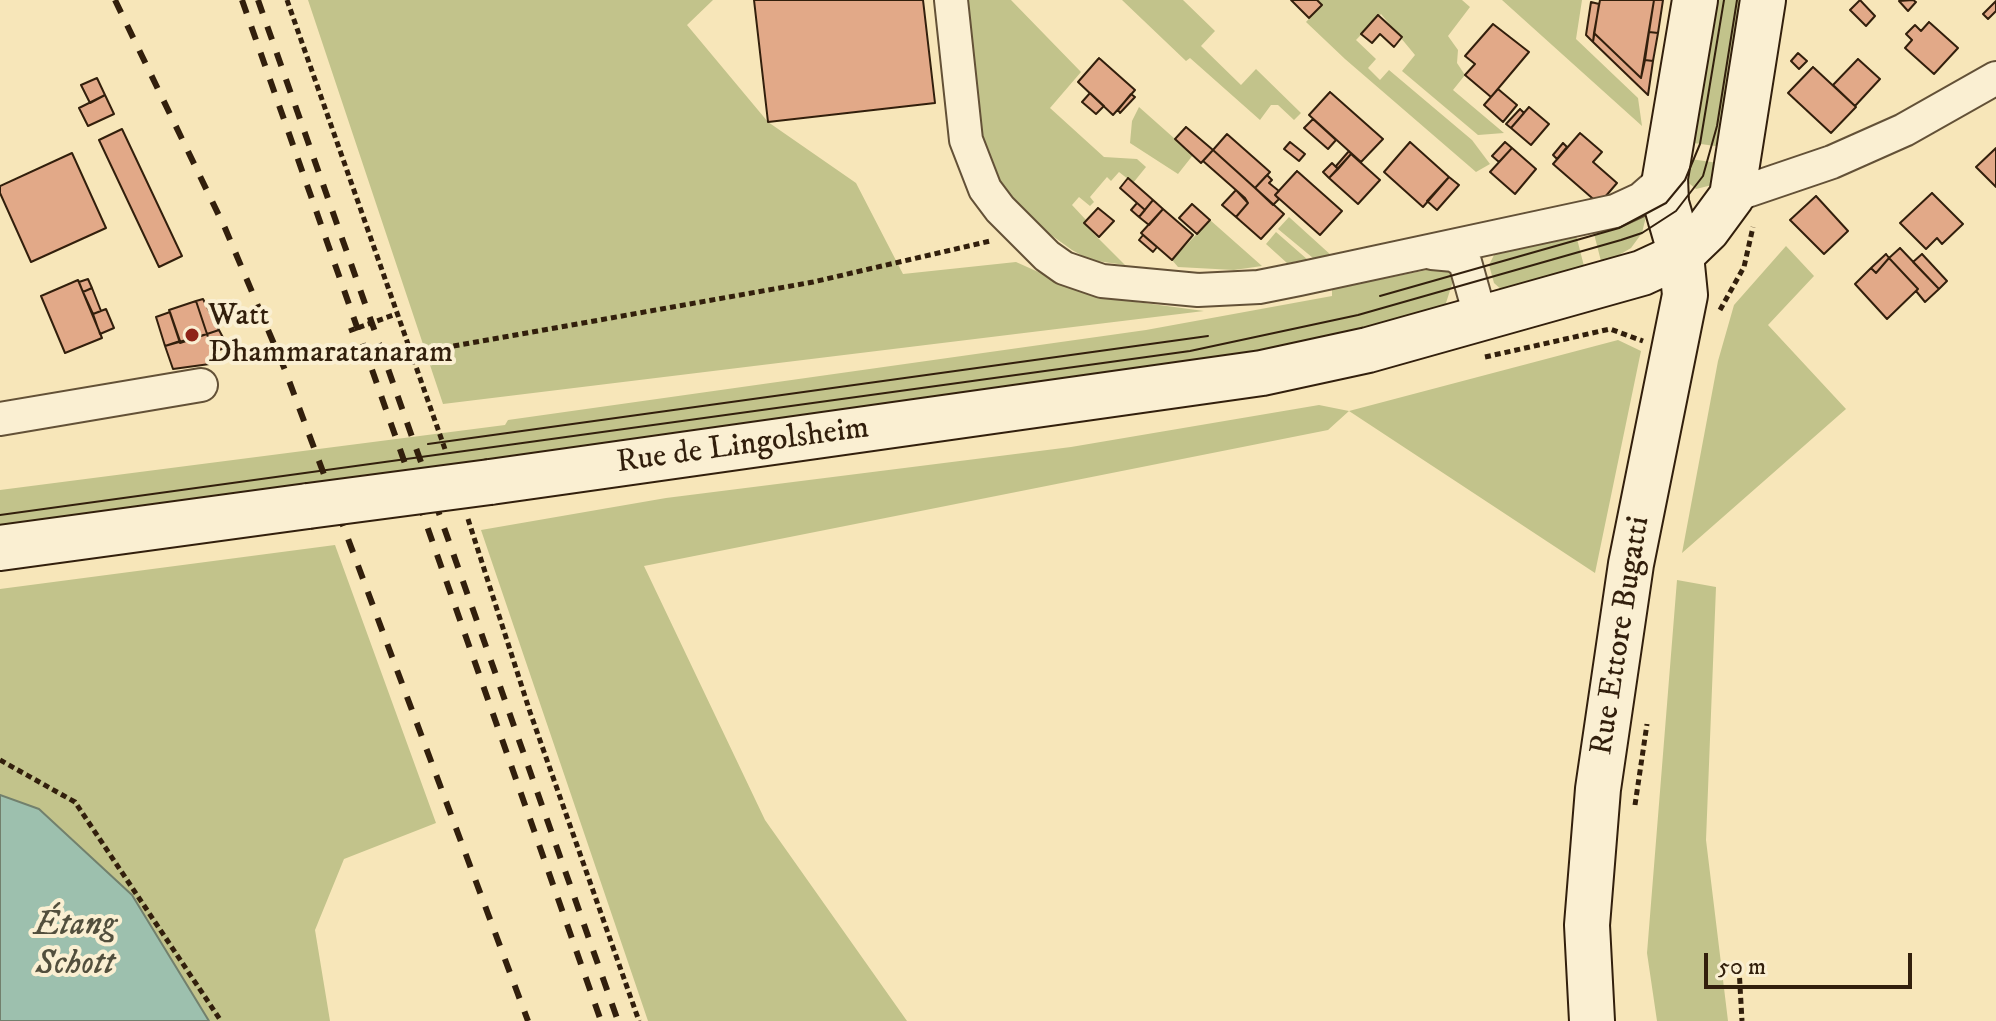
<!DOCTYPE html>
<html>
<head>
<meta charset="utf-8">
<style>
  body { margin:0 }
  #map { position:relative; width:1996px; height:1021px; overflow:hidden; background:#f7e6b9; font-family:"IM FELL DW Pica",serif }
  canvas { display:block }
  .scale { position:absolute; left:1704px; top:953px; width:208px; height:36px; box-sizing:border-box; border:4px solid #321f0c; border-top:0; padding-left:10px; font-size:24px; line-height:28px; white-space:nowrap; color:#321f0c; -webkit-text-stroke:6px #faefd2; paint-order:stroke }
</style>
</head>
<body>
<div id="map">
<canvas width="1996" height="1021"></canvas>
<div class="scale">50 m</div>
</div>
<script>
const g = document.querySelector('canvas').getContext('2d');
g.lineJoin = 'round';
function paint(path, color) { g.fillStyle = color; g.fill(path, 'evenodd'); }
const shape = rows => new Path2D(rows.map(r => 'M' + r).join(''));
function trace(path, color, width, dash) { g.strokeStyle = color; g.lineWidth = width; g.lineCap = dash ? 'butt' : 'round'; g.setLineDash(dash || []); g.stroke(path); }
function write(font, color, halo, rows, align = 'center') {
  g.font = font + ' "IM FELL DW Pica",serif'; g.lineWidth = 8; g.setLineDash([]); g.textBaseline = 'middle'; g.strokeStyle = halo; g.fillStyle = color; for (const [text, x, y, turn = 0] of rows) {
    g.save(); g.translate(x, y); g.rotate((+turn || 0) * Math.PI / 180); g.textAlign = isNaN(turn) ? turn : align; if (halo) g.strokeText(text, 0, 0); g.fillText(text, 0, 0); g.restore();
  }
}
paint(shape([
  [308,0,713,0,687,25,768,122,856,183,903,274,1016,262,1092,296,1204,311,443,404],
  [965,0,1011,0,1081,72,1050,108,1104,157,1137,159,1146,167,1133,183,1119,172,1111,181,1107,177,1090,197,1094,202,1090,206,1079,197,1072,205,1086,220,1084,224,1125,265,1090,260,1072,250,1019,212,1003,195,980,149],
  [1122,0,1183,0,1215,31,1201,46,1241,85,1256,69,1301,113,1294,120,1278,105,1271,105,1260,120,1190,58,1186,61],
  [1317,0,1462,0,1470,7,1448,36,1458,50,1457,63,1465,75,1453,90,1504,133,1478,135,1402,71,1415,55,1381,14,1356,40,1376,59,1368,68,1380,80,1389,70,1472,140,1490,164,1476,172,1345,59,1306,22,1321,5],
  [1502,0,1582,0,1576,39,1638,98,1642,126],
  [1707,0,1754,0,1730,148,1686,142],
  [1139,107,1193,155,1178,174,1130,143,1132,121],
  [1683,158,1726,164,1716,184,1696,189,1685,180],
  [1648,208,1642,233,1631,248,1602,265,1592,226],
  [1289,217,1332,256,1313,258,1278,229],
  [1210,220,1262,266,1234,270,1178,267,1172,260],
  [1575,231,1585,270,1503,291,1494,283,1489,265,1495,253],
  [1276,232,1308,260,1287,263,1266,244],
  [1786,246,1814,276,1768,325,1846,409,1682,553,1718,361,1734,305],
  [1437,268,1451,268,1455,275,1445,306,1278,354,0,535,0,490,505,425,508,420,1146,330,1332,296,1332,289],
  [1618,340,1641,351,1595,573,1349,411,1328,430,644,566,765,820,907,1021,648,1021,481,530,666,498,1071,447,1319,405,1349,411],
  [335,545,436,823,344,859,315,930,330,1021,0,1021,0,589],
  [1677,580,1716,587,1706,840,1728,1021,1657,1021,1647,953]
]), '#c2c38b');
const water = shape([
  [0,795,39,809,132,895,209,1021,0,1021,0,795]
]);
paint(water, '#9dc0ae');
trace(water, '#72806d', 2);
const building = shape([
  [754,0,923,0,935,103,768,122,754,0],
  [1291,0,1317,0,1322,5,1309,18,1291,0],
  [1600,0,1654,0,1641,78,1594,33,1600,0],
  [1654,0,1663,0,1658,33,1649,32,1654,0],
  [1860,0,1875,16,1866,26,1850,10,1860,0],
  [1913,0,1916,2,1908,11,1899,1,1913,0],
  [1996,1,1996,11,1988,19,1983,14,1996,1],
  [1591,2,1599,4,1593,42,1586,35,1591,2],
  [1378,15,1402,37,1394,47,1380,34,1372,43,1361,34,1378,15],
  [1929,22,1958,48,1934,74,1905,48,1912,40,1906,34,1915,25,1921,31,1929,22],
  [1493,24,1529,52,1491,97,1465,75,1475,64,1465,56,1493,24],
  [1649,32,1658,33,1653,61,1645,60,1649,32],
  [1594,33,1641,78,1645,60,1653,61,1648,95,1593,42,1594,33],
  [1798,53,1807,61,1799,69,1791,61,1798,53],
  [1099,58,1135,90,1113,115,1078,82,1099,58],
  [1858,59,1880,79,1855,106,1833,85,1858,59],
  [1813,67,1856,107,1831,133,1788,93,1813,67],
  [97,78,105,95,90,103,81,85,97,78],
  [1498,89,1517,105,1503,122,1484,105,1498,89],
  [1330,92,1383,139,1361,162,1309,115,1330,92],
  [1090,93,1104,106,1096,114,1082,102,1090,93],
  [1131,94,1135,97,1120,113,1118,110,1131,94],
  [105,95,114,114,88,126,79,108,105,95],
  [1529,107,1549,124,1531,145,1511,128,1529,107],
  [1520,109,1524,113,1511,128,1506,124,1520,109],
  [1313,119,1336,140,1328,149,1304,128,1313,119],
  [1186,127,1213,150,1201,163,1175,139,1186,127],
  [122,129,182,256,159,267,99,140,122,129],
  [1580,133,1602,152,1593,162,1617,183,1599,204,1553,164,1580,133],
  [1227,134,1270,172,1255,188,1213,150,1227,134],
  [1290,142,1305,154,1299,161,1284,149,1290,142],
  [1410,142,1449,177,1423,207,1384,172,1410,142],
  [1505,142,1512,148,1499,162,1492,156,1505,142],
  [1563,143,1567,147,1557,159,1553,155,1563,143],
  [1512,148,1536,169,1515,194,1490,172,1512,148],
  [1996,148,1996,187,1976,167,1996,148],
  [1213,150,1284,214,1261,239,1236,217,1248,203,1245,198,1203,161,1213,150],
  [1349,151,1351,154,1338,169,1336,166,1349,151],
  [72,153,106,228,31,262,0,193,0,186,72,153],
  [1351,154,1380,180,1358,204,1329,178,1351,154],
  [1332,163,1338,169,1329,178,1323,172,1332,163],
  [1297,171,1342,211,1320,235,1275,195,1297,171],
  [1267,175,1272,180,1269,183,1279,191,1275,195,1279,199,1273,205,1255,188,1267,175],
  [1449,177,1459,185,1437,210,1427,201,1449,177],
  [1128,178,1153,200,1145,210,1120,188,1128,178],
  [1236,190,1248,203,1236,217,1222,205,1236,190],
  [1932,193,1963,224,1942,244,1937,238,1926,249,1900,223,1932,193],
  [1816,196,1848,231,1824,254,1790,220,1816,196],
  [1153,200,1163,209,1149,225,1139,217,1153,200],
  [1137,203,1145,210,1139,217,1131,210,1137,203],
  [1192,204,1210,220,1197,234,1179,218,1192,204],
  [1098,208,1114,221,1099,237,1084,223,1098,208],
  [1163,209,1193,235,1172,260,1141,233,1163,209],
  [1143,235,1157,247,1153,252,1139,240,1143,235],
  [1900,248,1939,289,1925,302,1916,291,1918,289,1889,258,1900,248],
  [1886,254,1889,258,1876,273,1871,268,1886,254],
  [1922,254,1947,281,1939,289,1913,262,1922,254],
  [1889,258,1918,289,1887,319,1855,284,1871,268,1876,273,1889,258],
  [88,279,92,288,83,292,79,282,88,279],
  [78,280,102,338,65,353,41,296,78,280],
  [92,288,101,311,93,314,83,292,92,288],
  [203,299,219,330,207,334,196,301,203,299],
  [196,301,207,334,180,343,169,310,196,301],
  [106,309,114,328,100,334,93,314,106,309],
  [170,312,180,341,165,346,156,317,170,312],
  [219,330,228,347,213,352,207,334,219,330],
  [207,334,217,363,173,369,165,346,207,334]
]);
paint(building, '#e2a988');
trace(building, '#321f0c', 2);
const street = shape([
  [951,0,966,140,985,189,1000,209,1047,256,1064,268,1102,281,1198,290,1259,287,1299,279,1615,211,1641,199,1665,178],
  [1732,196,1832,162,1904,130,1996,78],
  [1432,253,1454,255,1465,262,1481,319],
  [0,419,201,385]
]);
const secondary = shape([
  [490,482,1262,373,1368,350,1642,273,1681,255,1707,230,1732,196,1763,0],
  [0,548,308,506],
  [1592,1021,1587,925,1598,789,1631,564,1685,295,1681,255,1666,203,1665,178,1695,0]
]);
trace(street, '#635137', 36);
trace(secondary, '#321f0c', 48);
trace(shape([
  [287,0,446,452],
  [1720,310,1744,267,1753,227],
  [349,331,399,313],
  [414,353,813,282,990,241],
  [1485,357,1610,329,1643,341],
  [468,519,530,712,639,1021],
  [0,760,75,802,221,1021],
  [1635,805,1647,724],
  [1739,968,1742,1021]
]), '#321f0c', 5, [6, 4]);
trace(street, '#faefd2', 32);
trace(secondary, '#faefd2', 44);
trace(shape([
  [1380,296,1619,228,1666,203,1685,180,1700,144,1724,0],
  [428,444,1208,336],
  [0,515,1190,351,1358,315,1621,240,1642,233,1676,211,1703,176,1717,126,1737,0]
]), '#321f0c', 2);
trace(shape([
  [115,0,225,228,285,370,528,1021],
  [242,0,601,1021],
  [258,0,618,1021]
]), '#321f0c', 6, [14, 14]);
const secondaryBridge = shape([
  [308,506,490,482]
]);
trace(secondaryBridge, '#321f0c', 48, []);
trace(secondaryBridge, '#faefd2', 44);
for (const [x, y, r, color] of [
  [192,335,8,"#8f2418"]
]) { const dot = new Path2D(); dot.arc(x, y, r, 0, 2 * Math.PI); g.fillStyle = color; g.fill(dot); trace(dot, '#faefd2', 3); }
write('32px', '#321f0c', '#faefd2', [
  ["Watt",208,317],
  ["Dhammaratanaram",208,354]
], 'left');
write('32px', '#321f0c', '#faefd2', [
  ["Rue de Lingolsheim",743,447,-8],
  ["Rue Ettore Bugatti",1622,636,-81]
]);
write('italic 34px', '#524f3d', '#faefd2', [
  ["Étang",75,927],
  ["Schott",75,966]
]);
</script>
</body>
</html>
